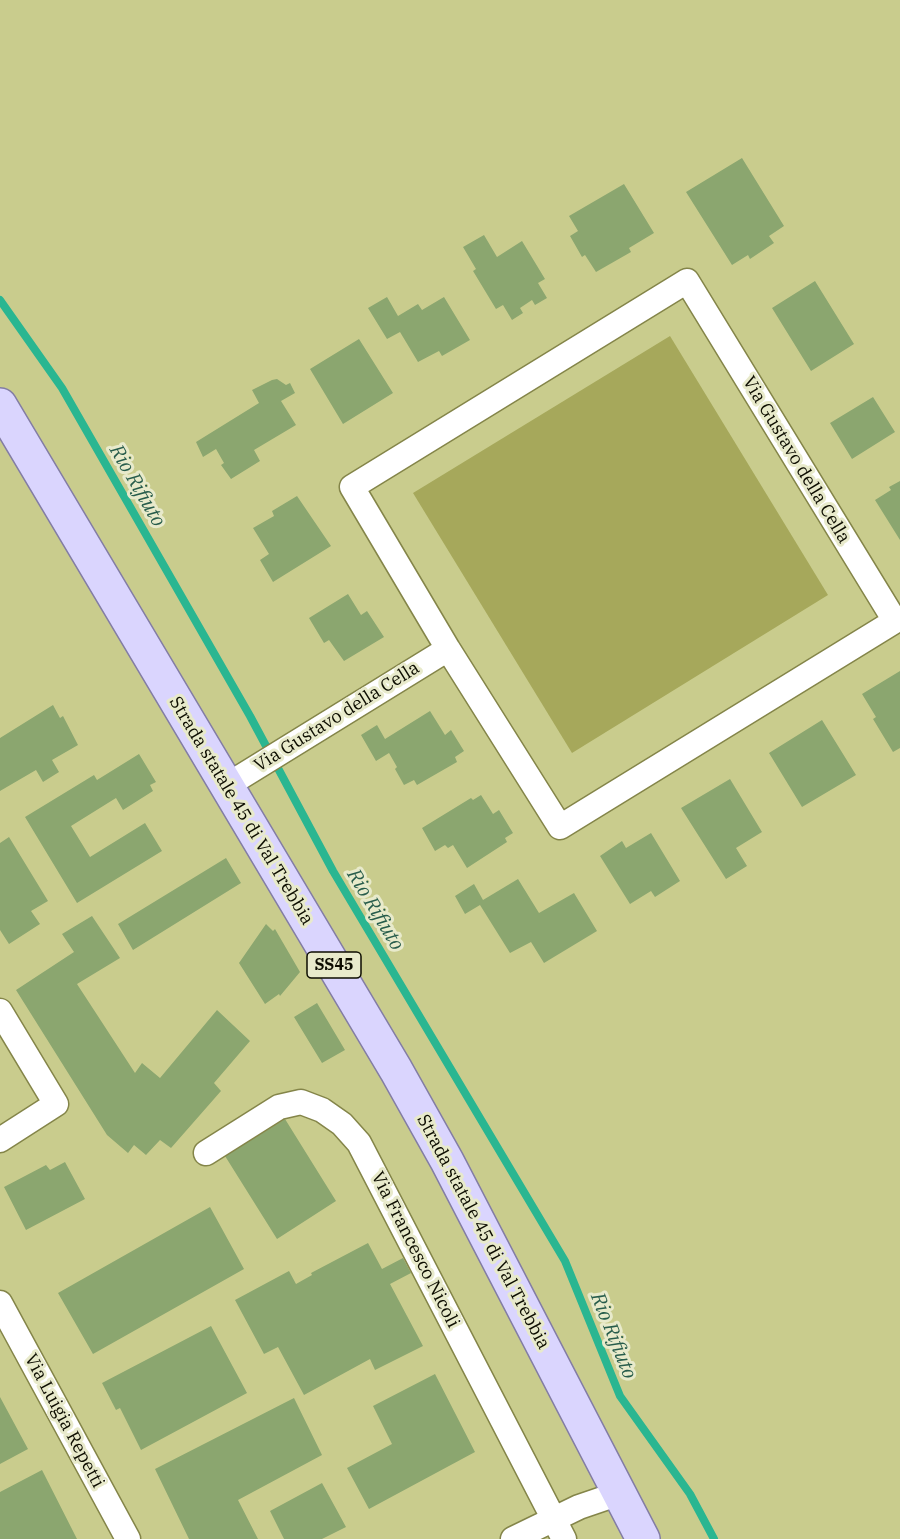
<!DOCTYPE html>
<html>
<head>
<meta charset="utf-8">
<style>
  body { margin:0 }
  canvas { display:block; background:#c9cc8d }
</style>
</head>
<body>
<canvas width="900" height="1539"></canvas>
<script>
const g = document.querySelector('canvas').getContext('2d');
g.lineJoin = 'round';
function paint(path, color) { g.fillStyle = color; g.fill(path, 'evenodd'); }
const shape = rows => new Path2D(rows.map(r => 'M' + r).join(''));
function trace(path, color, width, dash) { g.strokeStyle = color; g.lineWidth = width; g.lineCap = dash ? 'butt' : 'round'; g.setLineDash(dash || []); g.stroke(path); }
function write(font, color, halo, rows, align = 'center') {
  g.font = font + ' "IBM Plex Serif",serif'; g.lineWidth = 6; g.setLineDash([]); g.textBaseline = 'middle'; g.strokeStyle = halo; g.fillStyle = color; for (const [text, x, y, turn = 0] of rows) {
    g.save(); g.translate(x, y); g.rotate((+turn || 0) * Math.PI / 180); g.textAlign = isNaN(turn) ? turn : align; if (halo) g.strokeText(text, 0, 0); g.fillText(text, 0, 0); g.restore();
  }
}
paint(shape([
  [670,336,828,595,572,753,413,493]
]), '#a6a85b');
trace(shape([
  [0,300,62,388,250,716,333,871,565,1261,620,1396,690,1494,714,1539]
]), '#2ab691', 8);
paint(shape([
  [742,158,784,226,769,236,774,243,750,259,748,255,732,265,686,192],
  [624,184,654,233,629,248,631,252,596,272,585,255,582,257,570,236,578,231,569,216],
  [484,235,497,257,522,241,545,279,538,283,547,298,535,305,532,300,520,308,523,313,512,320,503,305,496,309,473,271,476,269,463,247],
  [815,281,854,344,811,371,772,308],
  [387,297,398,316,418,304,422,310,444,297,470,340,442,356,439,351,418,362,400,332,387,339,368,308],
  [359,339,393,393,343,424,310,369],
  [277,379,286,385,290,383,295,393,281,401,296,425,254,450,260,461,231,479,221,465,224,463,216,449,203,457,196,442,259,403,252,390,272,380],
  [873,397,895,432,852,459,830,423],
  [900,481,900,540,875,500,891,490,889,487],
  [297,496,331,546,273,582,260,560,269,554,253,528,274,516,272,511],
  [348,594,361,615,367,611,384,637,344,661,329,640,324,643,309,618],
  [900,671,900,748,893,752,873,719,876,717,862,694],
  [53,705,60,718,63,716,78,745,52,760,59,772,43,782,36,770,0,791,0,738],
  [430,711,445,735,451,730,464,751,455,757,457,762,417,785,414,780,404,785,395,769,397,767,389,753,376,761,361,735,377,725,385,739],
  [822,720,856,775,802,807,769,753],
  [139,754,156,782,150,785,153,791,123,810,116,798,71,826,90,857,145,823,162,851,77,903,25,817,94,775,97,780],
  [730,779,762,832,736,848,747,866,726,879,681,808],
  [481,795,493,814,499,810,513,833,505,838,507,842,467,868,453,845,448,848,445,845,435,851,422,828,471,798,473,800],
  [651,833,680,881,655,897,651,891,630,904,600,856,622,841,626,848],
  [9,837,48,901,31,911,40,924,9,944,0,930,0,843],
  [226,858,241,883,133,950,118,924],
  [518,879,539,913,574,893,597,931,544,963,531,942,510,953,480,905,465,914,455,896,474,884,483,900],
  [92,916,120,958,77,984,135,1073,142,1063,160,1078,217,1010,250,1041,214,1083,221,1091,171,1148,160,1140,146,1155,134,1145,128,1153,107,1135,16,990,74,952,62,934],
  [266,924,273,931,275,929,300,972,280,996,279,994,265,1004,239,963],
  [317,1003,345,1050,322,1063,294,1017],
  [285,1119,336,1201,277,1239,225,1156],
  [65,1162,85,1199,26,1230,4,1187,46,1165,50,1170],
  [210,1207,244,1269,93,1354,58,1293],
  [368,1243,382,1269,403,1258,411,1273,390,1284,423,1346,375,1370,370,1359,304,1395,278,1347,264,1354,235,1300,289,1271,296,1284,312,1275,311,1273],
  [211,1326,247,1393,141,1450,120,1408,116,1410,102,1383],
  [435,1374,475,1452,369,1509,347,1468,392,1444,373,1406],
  [0,1397,28,1449,0,1464],
  [294,1398,322,1455,238,1500,258,1539,189,1539,155,1469],
  [42,1470,77,1539,0,1539,0,1492],
  [322,1483,346,1527,322,1539,284,1539,270,1511]
]), '#8ba66f');
const minor = shape([
  [687,281,895,621,560,827,448,649,352,487,687,281],
  [226,786,448,649],
  [0,1011,56,1104,0,1140],
  [206,1153,279,1107,301,1102,322,1110,342,1124,359,1143,564,1539],
  [0,1303,128,1539],
  [513,1539,579,1507,620,1493]
]);
const primary = shape([
  [0,405,396,1070,447,1161,643,1539]
]);
trace(minor, '#848549', 27);
trace(primary, '#837da4', 36);
trace(minor, '#fff', 24);
trace(primary, '#dad5fe', 33);
for (const [x, y, w] of [
  [334,965,54]
]) { const box = new Path2D(); box.roundRect(x - w / 2, y - 13, w, 26, 4.5); g.fillStyle = '#e8eacb'; g.fill(box); trace(box, '#0d0d00', 1.5); }
write('bold 16px', '#0d0d00', null, [
  ["SS45",334,965]
]);
write('18px', '#0d0d00', '#e8eacb', [
  ["Via Gustavo della Cella",796,460,59],
  ["Via Gustavo della Cella",337,717,-32],
  ["Strada statale 45 di Val Trebbia",241,811,59],
  ["Strada statale 45 di Val Trebbia",483,1232,62],
  ["Via Francesco Nicoli",415,1250,63],
  ["Via Luigia Repetti",64,1421,62]
]);
write('italic 20px', '#275c4b', '#e8eacb', [
  ["Rio Rifiuto",137,486,60],
  ["Rio Rifiuto",375,910,59],
  ["Rio Rifiuto",613,1336,68]
]);
</script>
</body>
</html>
